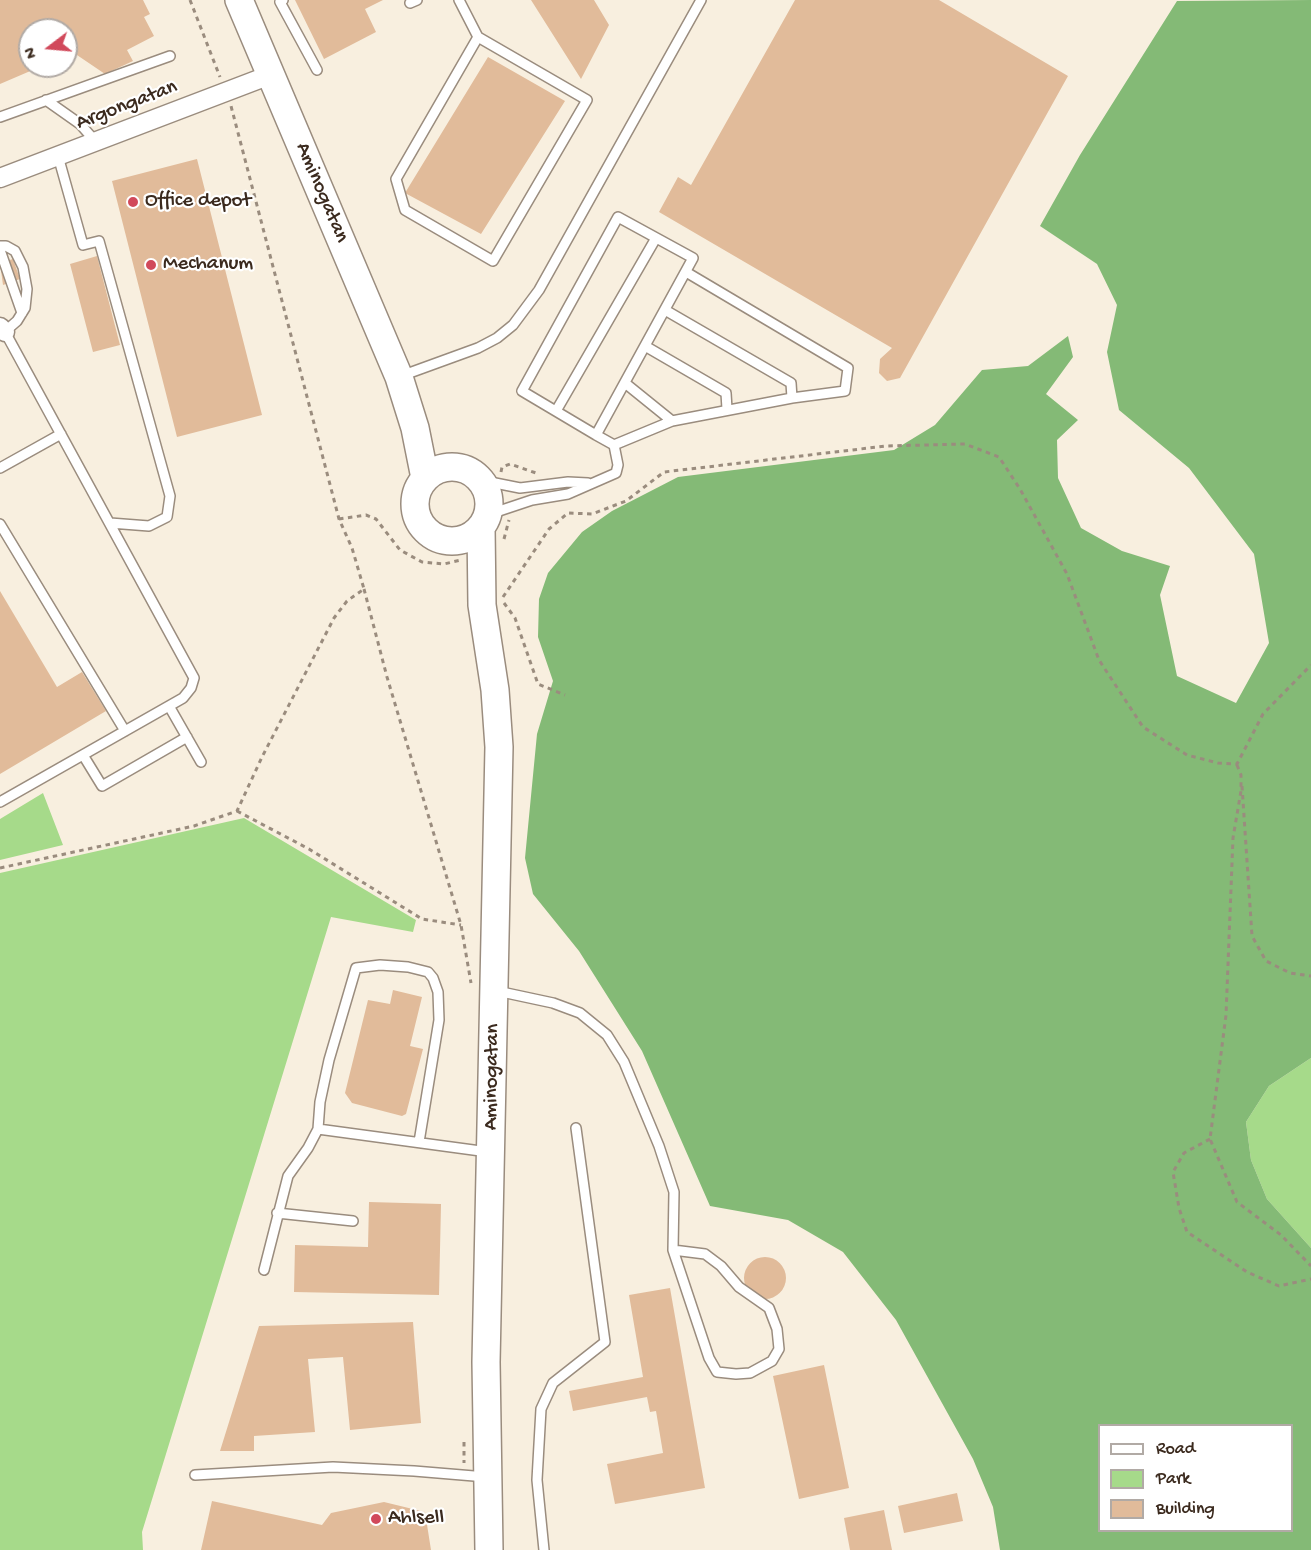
<!DOCTYPE html>
<html>
<head>
<meta charset="utf-8">
<style>
  body { margin:0 }
  #map { position:relative; width:1311px; height:1550px; overflow:hidden; background:#f8efdf; font-family:"Gochi Hand",sans-serif }
  canvas { display:block }
  .legend { position:absolute; left:1098px; top:1424px; width:195px; height:108px; box-sizing:border-box; background:#fff; border:2px solid #b1aaa5; margin:0; padding:8px 10px; list-style:none; font-size:18px; color:#3b2a1e }
  .legend li { display:flex; align-items:center; gap:12px; height:30px }
  .legend b { width:30px; border:2px solid #b1aaa5 }
  .north { position:absolute; left:18px; top:18px; width:60px; height:60px; box-sizing:border-box; background:#fff; border:2px solid #b1aaa5; border-radius:50%; rotate:254deg; font-size:16px; font-weight:700; line-height:24px; text-align:center; color:#3b2a1e }
  .north::after { content:''; display:block; margin:auto; width:21px; height:27px; background:#d1495b; clip-path:polygon(50% 0,100% 100%,50% 72%,0 100%) }
</style>
</head>
<body>
<div id="map">
<canvas width="1311" height="1550"></canvas>
<ul class="legend">
<li><b style="height:8px;background:#fff"></b>Road</li>
<li><b style="height:16px;background:#a6da8a"></b>Park</li>
<li><b style="height:16px;background:#e1bb9a"></b>Building</li>
</ul>
<div class="north">N</div>
</div>
<script>
const g = document.querySelector('canvas').getContext('2d');
g.lineJoin = 'round';
function paint(path, color) { g.fillStyle = color; g.fill(path, 'evenodd'); }
const shape = rows => new Path2D(rows.map(r => 'M' + r).join(''));
function trace(path, color, width, dash) { g.strokeStyle = color; g.lineWidth = width; g.lineCap = dash ? 'butt' : 'round'; g.setLineDash(dash || []); g.stroke(path); }
function write(font, color, halo, rows, align = 'center') {
  g.font = font + ' "Gochi Hand",sans-serif'; g.lineWidth = 4.5; g.setLineDash([]); g.textBaseline = 'middle'; g.strokeStyle = halo; g.fillStyle = color; for (const [text, x, y, turn = 0] of rows) {
    g.save(); g.translate(x, y); g.rotate((+turn || 0) * Math.PI / 180); g.textAlign = isNaN(turn) ? turn : align; if (halo) g.strokeText(text, 0, 0); g.fillText(text, 0, 0); g.restore();
  }
}
paint(shape([
  [43,793,63,845,0,860,0,819],
  [244,818,416,920,413,932,331,917,142,1532,143,1550,0,1550,0,873],
  [1311,1058,1311,1248,1267,1199,1251,1160,1246,1122,1269,1086]
]), '#a6da8a');
paint(shape([
  [1311,0,1311,1058,1269,1086,1246,1122,1251,1160,1267,1199,1311,1248,1311,1550,1000,1550,993,1507,973,1459,896,1320,843,1252,788,1220,710,1206,642,1051,579,951,533,894,525,858,537,734,553,681,538,637,539,599,548,573,582,532,612,511,678,477,894,450,935,425,982,370,1028,366,1068,336,1073,357,1046,394,1078,420,1057,440,1058,478,1081,528,1122,551,1170,566,1160,595,1177,676,1236,703,1269,643,1254,554,1189,468,1119,410,1107,352,1117,305,1097,264,1040,226,1080,155,1177,1],
  [1100,1426,1292,1426,1292,1530,1100,1530]
]), '#84ba76');
paint(shape([
  [0,0,143,0,150,14,144,17,154,36,127,50,133,61,105,74,74,53,66,56,66,30,30,30,30,66,42,66,0,84],
  [295,0,383,0,365,9,376,32,324,59],
  [531,0,594,0,609,25,581,79],
  [795,0,939,0,1068,76,900,378,887,381,879,373,880,359,892,348,659,212,678,177,691,185],
  [488,57,565,101,481,234,405,193],
  [197,159,262,415,177,437,112,181],
  [97,256,120,345,93,352,70,264],
  [13,259,20,279,3,285,0,263],
  [0,591,57,687,82,672,106,711,0,774],
  [393,990,422,997,410,1046,423,1049,406,1114,402,1116,352,1103,345,1093,368,1000,390,1004],
  [369,1202,441,1204,439,1295,294,1292,295,1245,368,1247],
  '744 1278a21 21 0 1 1 42 0a21 21 0 1 1-42 0Z',
  [670,1288,705,1488,615,1504,607,1464,663,1453,656,1411,650,1412,647,1397,573,1411,569,1391,643,1377,629,1295],
  [413,1322,421,1423,350,1430,343,1357,308,1359,315,1432,254,1436,254,1451,220,1451,259,1326],
  [824,1365,849,1488,799,1499,773,1376],
  [957,1493,963,1521,904,1533,898,1506],
  [212,1501,322,1525,331,1513,384,1502,425,1512,431,1550,201,1550],
  [884,1510,892,1550,850,1550,844,1518]
]), '#e1bb9a');
const lane = shape([
  [283,0,280,2,317,70],
  [459,0,478,37,587,100,493,261,405,210,396,179,478,37],
  [410,3,417,0],
  [46,100,80,124,96,142],
  [0,117,170,56],
  [58,156,83,245,99,241,170,496,167,517,149,526,110,523],
  [0,246,6,246,15,251,23,267,27,289,25,308,17,321,2,334],
  [0,250,22,313],
  [665,310,791,383,792,398],
  [645,346,726,393,727,409],
  [401,376,478,348,497,338,513,325,539,290,701,0],
  [625,383,672,421],
  [556,411,656,238],
  [614,445,672,421,792,398,845,391,848,368,686,272],
  [0,468,61,434],
  [480,480,520,488,568,482,588,483],
  [487,515,532,500,568,494,616,473,618,465,614,445,596,435,522,391,618,217,693,258,596,435],
  [0,524,125,731],
  [169,706,201,762],
  [83,755,102,786,187,737],
  [0,802,183,698,191,688,194,678,5,332],
  [497,991,553,1003,580,1013,607,1035,624,1062,659,1146,674,1192,673,1250,709,1358,717,1372,736,1374,750,1373,772,1361,779,1349,777,1329,769,1308,739,1287,721,1266,705,1254,673,1250],
  [318,1129,488,1152],
  [277,1213,353,1221],
  [264,1270,288,1176,308,1148,318,1129,320,1102,329,1060,356,968,380,965,408,967,428,972,433,978,438,992,439,1020,419,1142],
  [195,1475,333,1467,414,1471,486,1477],
  [544,1550,537,1480,541,1409,553,1383,605,1342,576,1128]
]);
const street = shape([
  [0,178,270,75],
  [0,327,5,332]
]);
const secondary = shape([
  [239,0,399,377,415,428,425,478],
  '415 504a37 37 0 1 1 74 0a37 37 0 1 1-74 0Z',
  [481,527,482,605,495,690,499,747,486,1362,489,1550]
]);
trace(lane, '#9a8c7e', 12);
trace(street, '#9a8c7e', 21);
trace(secondary, '#9a8c7e', 30);
trace(shape([
  [190,0,220,77],
  [501,472,502,467,510,464,536,473],
  [339,519,366,515,376,519,400,550,422,562,444,564,461,560],
  [504,539,509,520],
  [364,589,387,677,461,925,471,983],
  [503,597,549,529,568,513,592,514,626,501,664,472,886,446,965,444,999,457,1020,489,1067,574,1099,660,1143,727,1187,755,1218,763,1237,764,1263,714,1311,665],
  [504,603,515,618,538,684,565,695],
  [1237,765,1241,775,1241,791,1233,838,1226,1015,1210,1139,1237,1202,1281,1235,1311,1266],
  [1242,786,1252,936,1266,961,1290,973,1311,976],
  [237,811,309,849,422,919,461,925],
  [0,868,194,826,237,811,262,757,334,618,347,601,364,589,352,548,339,519,231,106],
  [1210,1139,1184,1153,1173,1172,1179,1208,1187,1232,1247,1272,1279,1286,1311,1279],
  [464,1442,464,1463]
]), '#9a8c7e', 3, [4.5, 4.5]);
trace(lane, '#fff', 9);
trace(street, '#fff', 18);
trace(secondary, '#fff', 27);
for (const [x, y, r, color] of [
  [133,202,6,"#d1495b"],
  [151,265,6,"#d1495b"],
  [376,1519,6,"#d1495b"]
]) { const dot = new Path2D(); dot.arc(x, y, r, 0, 2 * Math.PI); g.fillStyle = color; g.fill(dot); trace(dot, '#fff', 2); }
write('21px', '#3b2a1e', '#fff', [
  ["Argongatan",127,106,-21],
  ["Aminogatan",321,193,67],
  ["Aminogatan",493,1077,-89]
]);
write('21px', '#3b2a1e', '#fff', [
  ["Office depot",145,202],
  ["Mechanum",163,265],
  ["Ahlsell",388,1519]
], 'left');
</script>
</body>
</html>
